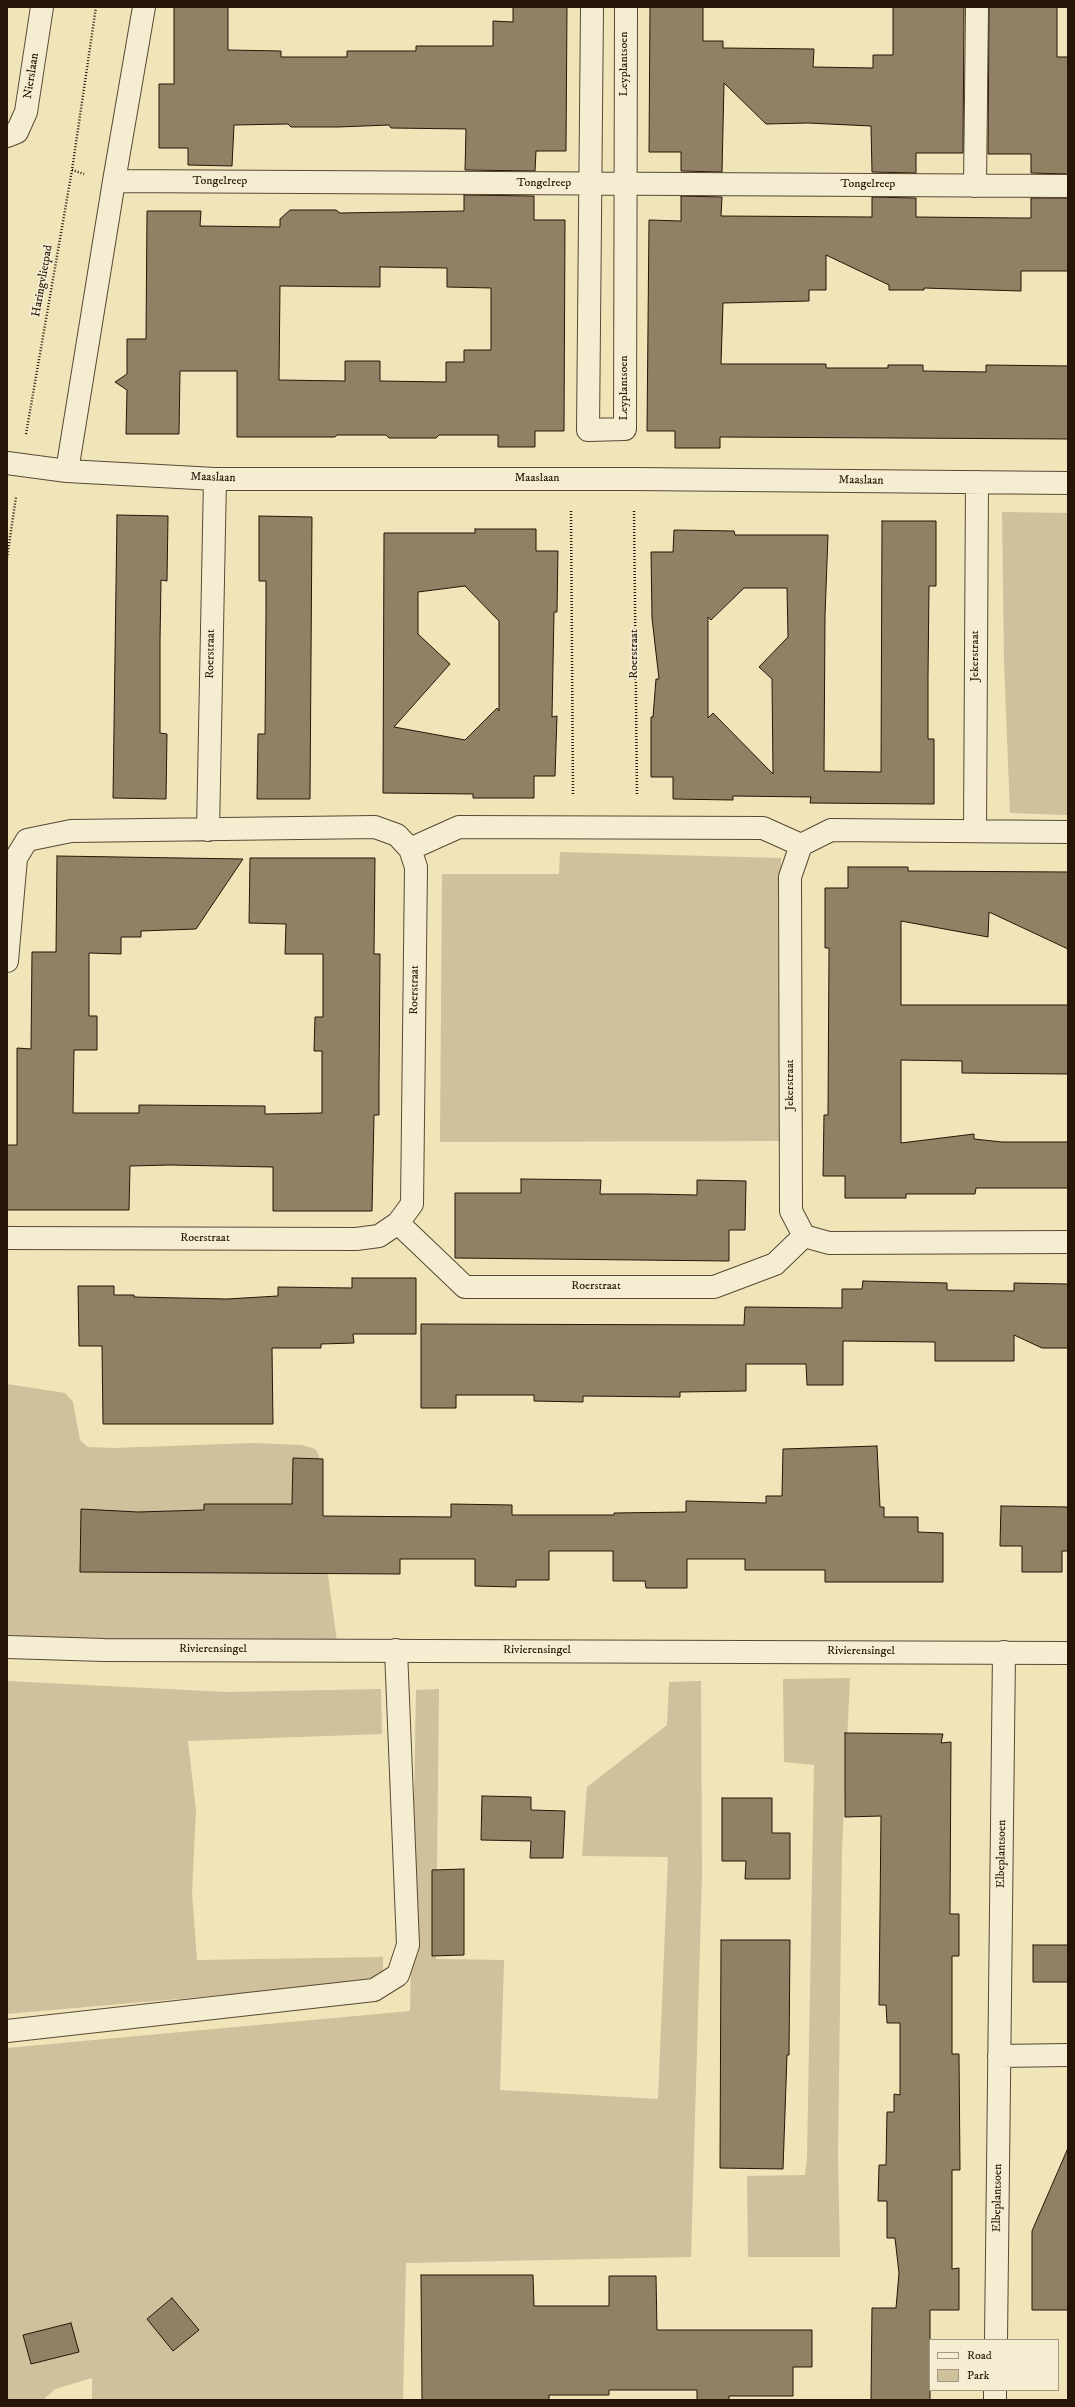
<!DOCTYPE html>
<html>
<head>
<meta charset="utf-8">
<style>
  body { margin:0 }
  #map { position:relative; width:1075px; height:2407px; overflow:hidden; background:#f0e4b9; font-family:"IM FELL DW Pica",serif }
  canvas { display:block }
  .frame { position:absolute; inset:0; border:8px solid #271508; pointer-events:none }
  .legend { position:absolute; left:929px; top:2339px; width:130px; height:52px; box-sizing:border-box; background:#f5edd2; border:1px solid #a39781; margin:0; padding:5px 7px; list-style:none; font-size:12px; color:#271508 }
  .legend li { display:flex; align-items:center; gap:8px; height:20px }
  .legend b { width:20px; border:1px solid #a39781 }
</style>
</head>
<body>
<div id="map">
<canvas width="1075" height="2407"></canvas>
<div class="frame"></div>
<ul class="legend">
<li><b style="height:5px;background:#f5edd2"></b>Road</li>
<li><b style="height:11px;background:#cec19b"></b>Park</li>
</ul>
</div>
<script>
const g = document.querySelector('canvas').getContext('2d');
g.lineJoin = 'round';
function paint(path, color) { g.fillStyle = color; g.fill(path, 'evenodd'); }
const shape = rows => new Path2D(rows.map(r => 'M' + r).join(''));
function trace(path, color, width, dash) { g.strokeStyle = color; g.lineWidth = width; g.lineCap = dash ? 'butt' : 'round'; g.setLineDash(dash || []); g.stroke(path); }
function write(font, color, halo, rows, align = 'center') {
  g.font = font + ' "IM FELL DW Pica",serif'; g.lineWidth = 3.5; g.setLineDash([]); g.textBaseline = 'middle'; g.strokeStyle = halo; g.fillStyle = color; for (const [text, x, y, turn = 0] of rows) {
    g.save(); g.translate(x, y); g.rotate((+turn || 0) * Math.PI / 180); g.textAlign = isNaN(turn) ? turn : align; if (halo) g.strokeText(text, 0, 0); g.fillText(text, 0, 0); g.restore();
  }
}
paint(shape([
  [1002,512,1068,513,1068,815,1010,813,1004,661],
  [560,852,781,858,784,1141,440,1142,442,874,559,874],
  [7,1384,65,1393,73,1402,80,1440,88,1447,113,1448,253,1443,302,1445,315,1449,319,1455,326,1560,337,1642,51,1639,7,1635],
  [850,1678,842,1849,838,2156,840,2257,748,2257,747,2176,805,2175,807,2159,814,1765,784,1762,783,1679],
  [7,1681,226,1692,381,1689,382,1734,188,1741,196,1810,192,1892,197,1960,383,1957,383,1981,7,2014],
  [701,1681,702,1875,691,2257,406,2263,403,2400,92,2400,92,2378,55,2389,43,2400,7,2400,7,2048,410,2011,416,1690,439,1689,436,1959,504,1960,500,2090,658,2099,668,1857,582,1856,587,1787,667,1725,669,1682]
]), '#cec19b');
const building = shape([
  [174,7,228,7,228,50,281,51,281,57,347,57,347,51,416,51,416,46,493,46,493,21,513,22,513,7,567,7,566,151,536,151,535,171,465,170,466,129,391,128,389,125,338,127,291,127,288,124,234,125,232,166,188,165,188,148,159,148,159,84,174,84,174,7],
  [650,7,703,7,703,41,723,41,723,48,814,49,813,67,873,68,873,55,893,55,893,7,964,7,963,153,916,153,916,173,872,172,871,126,808,123,766,124,724,83,722,172,681,171,681,152,649,152,650,7],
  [989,7,1057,7,1057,57,1068,57,1068,174,1031,173,1031,154,988,154,989,7],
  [464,195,534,196,534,220,565,220,564,431,535,431,535,447,498,447,498,435,439,435,436,438,389,438,386,435,337,435,335,437,237,437,237,371,180,371,179,434,126,434,127,390,115,382,127,374,127,339,146,339,147,211,201,211,200,226,280,227,280,219,290,210,336,210,340,213,464,211,464,195],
  [380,267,447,268,447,287,491,288,491,350,464,350,464,362,446,362,446,382,380,381,380,361,345,361,345,381,279,380,280,286,380,287,380,267],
  [681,196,722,197,721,216,872,217,872,197,916,198,916,217,1020,218,1031,218,1031,198,1068,198,1068,271,1021,271,1021,291,924,288,924,290,889,290,889,285,826,255,826,290,809,290,809,301,723,303,721,364,826,364,826,368,888,368,888,365,923,365,923,371,986,372,986,365,1068,366,1068,439,720,437,720,448,675,448,675,431,647,431,649,220,681,221,681,196],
  [117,515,168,516,167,581,161,580,160,641,160,733,167,734,166,799,113,798,117,515],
  [259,516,312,517,310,799,257,799,258,734,265,734,266,612,266,581,259,581,259,516],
  [882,521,936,521,936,586,929,586,928,678,928,739,934,739,934,804,810,803,811,797,733,796,733,800,673,799,673,777,651,777,651,717,653,717,656,679,659,679,652,618,651,552,673,552,674,530,734,531,735,535,828,535,825,615,824,771,881,772,882,521],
  [744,588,787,588,788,637,759,667,772,679,773,774,713,713,708,718,708,617,711,620,744,588],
  [475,529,536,529,536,551,558,551,557,612,554,612,552,717,557,716,555,776,534,776,534,798,473,798,473,794,383,793,384,533,475,533,475,529],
  [465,586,499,621,499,711,497,708,465,740,394,727,450,664,418,634,418,592,465,586],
  [57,856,243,859,196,929,141,931,141,937,121,937,121,954,89,953,89,1016,97,1016,97,1050,74,1050,73,1113,139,1113,139,1105,265,1106,265,1114,322,1113,322,1051,314,1051,315,1017,323,1017,323,954,285,954,286,924,249,923,250,858,375,858,374,954,380,954,379,1083,379,1115,374,1115,372,1211,273,1211,273,1167,170,1165,130,1166,129,1210,7,1210,7,1145,17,1145,17,1048,31,1049,32,952,56,952,57,856],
  [848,867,908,867,908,871,1068,872,1068,949,989,912,988,937,901,921,901,1005,1068,1005,1068,1074,962,1073,962,1061,901,1060,901,1143,974,1134,974,1139,1002,1142,1068,1142,1068,1188,976,1188,975,1194,906,1194,906,1198,845,1198,845,1176,823,1176,824,1115,828,1115,829,948,825,948,825,888,848,888,848,867],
  [521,1179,601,1180,600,1194,649,1194,697,1195,697,1180,746,1181,745,1230,729,1230,729,1261,455,1258,455,1193,521,1193,521,1179],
  [352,1278,416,1278,416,1334,353,1334,354,1343,321,1344,321,1348,272,1348,273,1424,103,1424,102,1346,79,1346,78,1286,114,1286,114,1295,134,1295,134,1297,227,1299,278,1296,278,1287,352,1288,352,1278],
  [863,1281,947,1283,947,1290,1014,1291,1014,1283,1068,1284,1068,1348,1042,1348,1014,1335,1014,1361,935,1361,935,1342,843,1341,843,1385,807,1385,806,1364,746,1364,746,1391,680,1392,680,1397,583,1396,583,1402,534,1401,534,1395,456,1395,456,1408,421,1408,421,1324,744,1325,745,1307,842,1308,842,1289,862,1289,863,1281],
  [877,1446,880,1507,884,1507,884,1517,918,1517,918,1532,943,1533,943,1582,825,1582,825,1570,745,1570,745,1559,687,1559,687,1588,646,1588,645,1581,613,1581,613,1551,549,1551,549,1580,516,1580,516,1587,475,1586,475,1559,400,1559,400,1574,80,1572,81,1509,138,1512,204,1510,204,1504,292,1504,293,1458,323,1459,323,1516,451,1517,451,1504,512,1505,512,1515,614,1515,614,1513,686,1512,686,1501,766,1503,766,1496,782,1496,783,1449,877,1446],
  [1001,1506,1068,1507,1068,1551,1062,1551,1062,1572,1022,1572,1022,1546,1000,1546,1001,1506],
  [845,1733,943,1734,941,1743,951,1742,950,1914,959,1914,959,1956,952,1956,952,2054,959,2054,960,2170,952,2170,952,2269,959,2268,959,2310,930,2310,930,2400,871,2400,872,2308,896,2308,899,2273,895,2238,887,2238,887,2201,878,2201,879,2165,886,2165,887,2112,894,2112,894,2094,900,2095,900,2023,887,2023,886,2005,879,2005,881,1816,845,1817,845,1733],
  [482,1796,531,1797,531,1810,565,1811,563,1858,530,1858,531,1841,481,1840,482,1796],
  [722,1798,772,1798,772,1833,790,1833,790,1879,745,1879,746,1861,722,1861,722,1798],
  [464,1869,464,1955,432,1956,432,1870,464,1869],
  [721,1940,790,1940,789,2055,787,2055,783,2169,720,2168,721,1940],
  [1033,1945,1068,1945,1068,1982,1033,1982,1033,1945],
  [1068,2148,1068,2310,1032,2310,1032,2231,1068,2148],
  [421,2275,533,2275,534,2306,609,2306,609,2276,656,2276,657,2330,812,2330,812,2367,793,2367,793,2396,729,2396,729,2400,697,2400,697,2390,609,2390,609,2395,549,2395,549,2400,422,2400,421,2275],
  [172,2298,199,2330,173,2351,147,2319,172,2298],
  [71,2323,79,2352,31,2364,23,2335,71,2323]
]);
paint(building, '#908164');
trace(building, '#271508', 1);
const pedestrian = shape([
  [7,2031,374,1990,398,1975,408,1945,396,1650]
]);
const minor = shape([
  [592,7,588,430,625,429,626,7],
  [7,136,17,132,26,112,42,7],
  [114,181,1068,186],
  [975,186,977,7],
  [7,463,67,471,215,479,634,479,1068,483],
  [67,471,114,181,144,7],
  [208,830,215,479],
  [975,831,977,482],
  [1068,832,831,830,801,845,790,877,791,1211,804,1236,829,1243,1068,1242],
  [410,849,459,827,763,828,801,845],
  [7,961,16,858,27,840,71,831,375,827,397,835,410,849,416,867,412,1204,398,1223,379,1236,356,1239,7,1238],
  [398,1223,465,1287,714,1287,775,1264,804,1236],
  [999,2056,1068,2055],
  [996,2340,1004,1652],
  [995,2400,995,2390]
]);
const tertiary = shape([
  [7,1647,104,1650,1068,1653]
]);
trace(pedestrian, '#594934', 24);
trace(minor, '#594934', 24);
trace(tertiary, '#594934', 24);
trace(shape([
  [72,170,84,174],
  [26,434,72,170,96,7],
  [571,511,573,796],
  [634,511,637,796],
  [7,558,16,497]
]), '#271508', 2.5, [1, 2]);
trace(pedestrian, '#f5edd2', 22);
trace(minor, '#f5edd2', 22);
trace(tertiary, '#f5edd2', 22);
write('12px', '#271508', '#f5edd2', [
  ["Leyplantsoen",625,64,-90],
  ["Nierslaan",32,76,-81],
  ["Tongelreep",220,182],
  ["Tongelreep",544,184],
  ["Tongelreep",868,185],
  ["Haringvlietpad",43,281,-80],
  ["Leyplantsoen",625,388,-90],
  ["Maaslaan",213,478,2],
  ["Maaslaan",537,479],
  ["Maaslaan",861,481,1],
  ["Roerstraat",211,654,-89],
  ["Roerstraat",635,654,-90],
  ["Jekerstraat",976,656,-90],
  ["Roerstraat",415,990,-89],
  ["Jekerstraat",791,1085,-90],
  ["Roerstraat",205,1239],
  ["Roerstraat",596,1287],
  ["Rivierensingel",213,1650],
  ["Rivierensingel",537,1651],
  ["Rivierensingel",861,1652],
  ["Elbeplantsoen",1002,1854,-89],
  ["Elbeplantsoen",998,2198,-89]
]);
</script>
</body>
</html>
